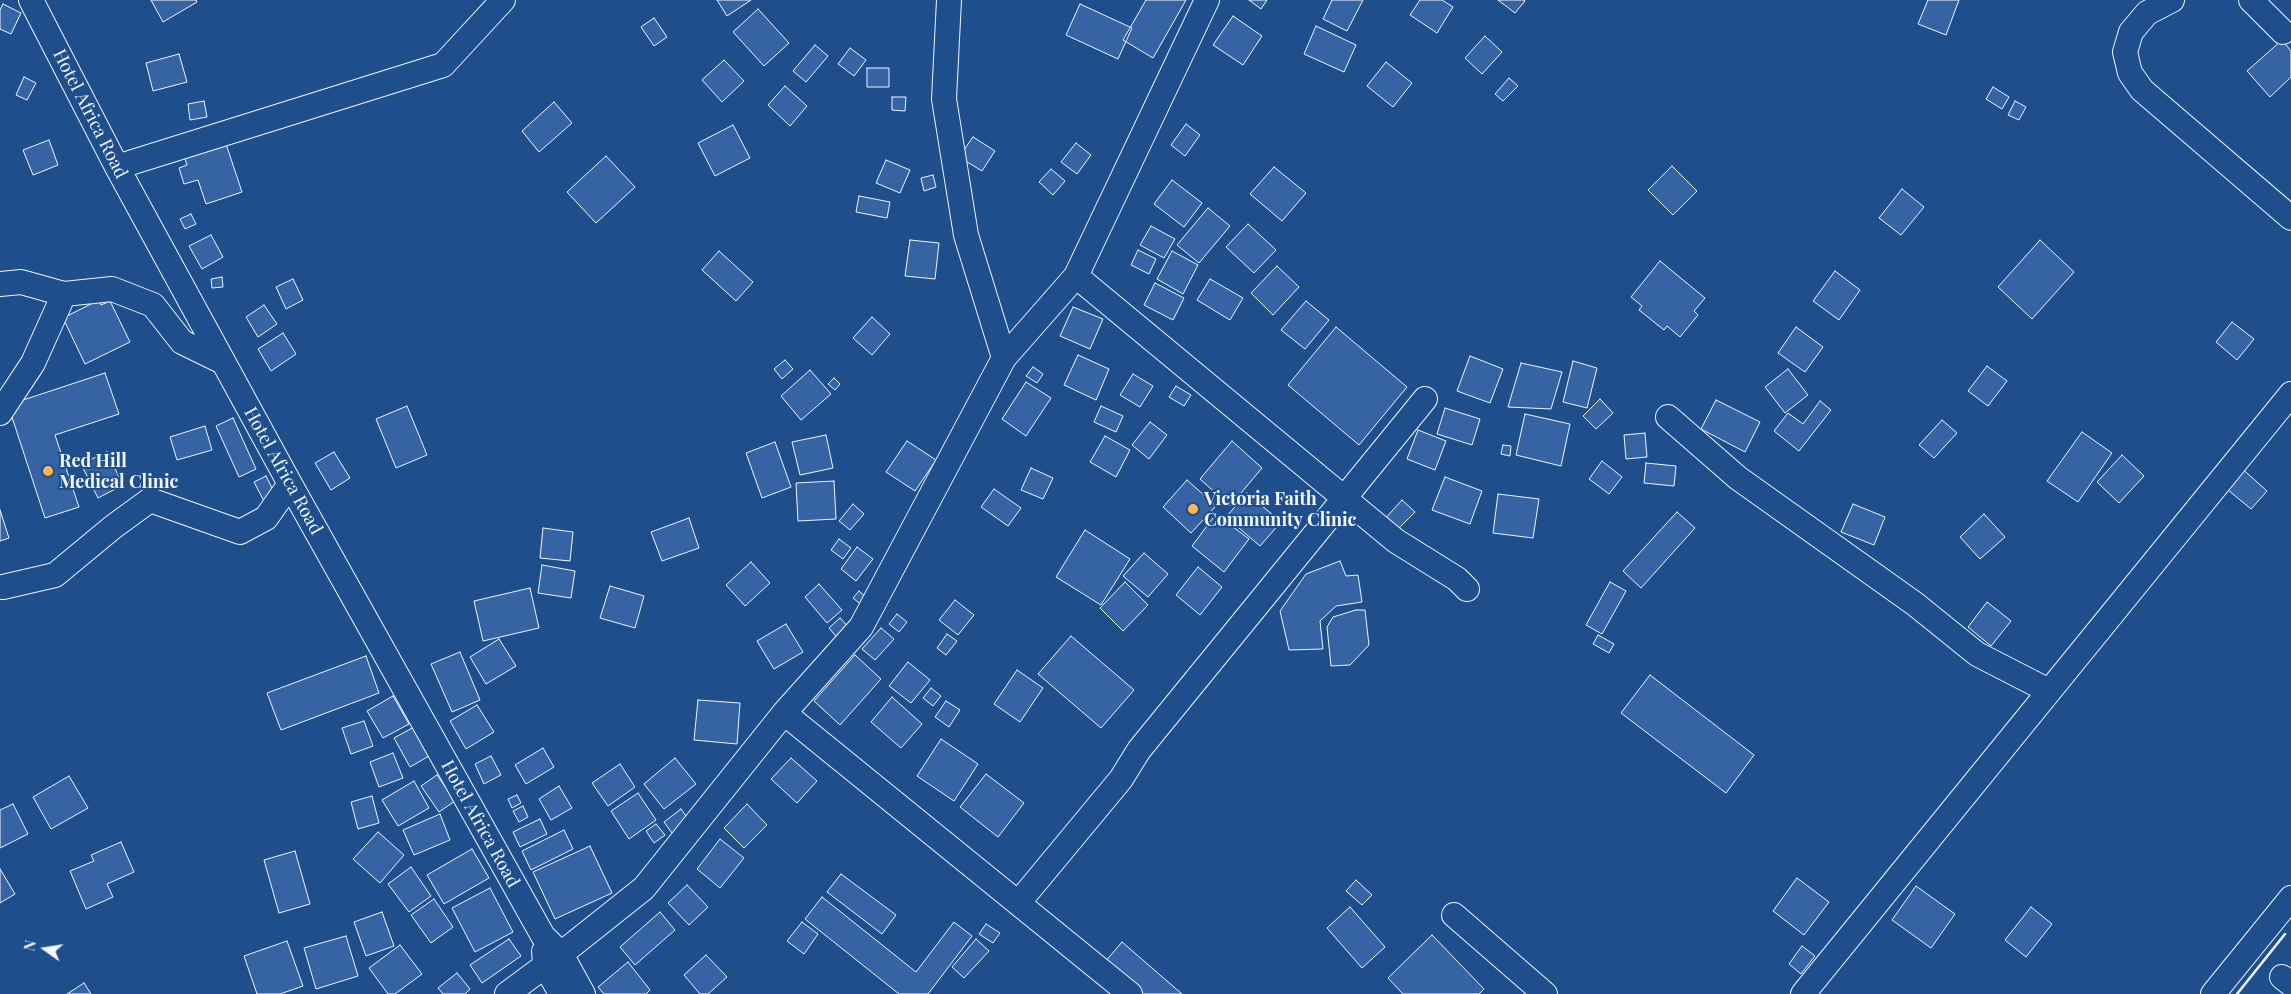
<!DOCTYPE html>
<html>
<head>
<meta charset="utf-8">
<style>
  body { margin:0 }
  #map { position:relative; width:2291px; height:994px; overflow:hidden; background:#1f4e8c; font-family:"Playfair Display",serif }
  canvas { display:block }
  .north { position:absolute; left:20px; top:924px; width:50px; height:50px; -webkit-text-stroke:4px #1f4e8c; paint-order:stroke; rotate:283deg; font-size:14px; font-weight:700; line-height:20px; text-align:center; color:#f2f6ff }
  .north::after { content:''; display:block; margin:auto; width:18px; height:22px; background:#f2f6ff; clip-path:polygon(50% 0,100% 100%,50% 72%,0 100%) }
</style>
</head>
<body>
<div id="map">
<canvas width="2291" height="994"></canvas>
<div class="north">N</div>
</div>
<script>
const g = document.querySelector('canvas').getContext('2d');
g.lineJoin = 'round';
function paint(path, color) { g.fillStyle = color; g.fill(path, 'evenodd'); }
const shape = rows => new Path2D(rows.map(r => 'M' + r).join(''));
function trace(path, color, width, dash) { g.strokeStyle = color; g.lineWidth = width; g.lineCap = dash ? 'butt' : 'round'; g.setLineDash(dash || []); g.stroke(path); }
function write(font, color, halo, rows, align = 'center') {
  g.font = font + ' "Playfair Display",serif'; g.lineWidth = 4; g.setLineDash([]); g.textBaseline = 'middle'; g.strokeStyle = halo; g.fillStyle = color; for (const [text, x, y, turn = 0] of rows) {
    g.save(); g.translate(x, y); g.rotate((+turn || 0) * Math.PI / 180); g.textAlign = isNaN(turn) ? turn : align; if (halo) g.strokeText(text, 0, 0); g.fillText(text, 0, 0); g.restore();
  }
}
const building = shape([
  [151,0,196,0,197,2,163,22,151,0],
  [717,0,751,0,727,16,717,0],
  [1146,0,1186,0,1153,58,1123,40,1146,0],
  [1249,0,1267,0,1261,9,1249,0],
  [1332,0,1363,0,1347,31,1323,19,1332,0],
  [1420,0,1442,0,1453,7,1437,33,1410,15,1420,0],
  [1498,0,1524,0,1525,1,1515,13,1498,0],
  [1928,0,1959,0,1946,35,1918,24,1928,0],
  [3,4,21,13,11,34,0,29,0,10,3,4],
  [1080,4,1132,28,1118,59,1066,35,1080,4],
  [758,9,789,43,764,66,733,32,758,9],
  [1233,16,1262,36,1243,65,1213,45,1233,16],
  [654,18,667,37,654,46,641,27,654,18],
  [1316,26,1356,45,1344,72,1304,54,1316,26],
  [1485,36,1502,52,1482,74,1465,58,1485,36],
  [2282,40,2291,51,2291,77,2270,97,2247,71,2282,40],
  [815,45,828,56,806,82,793,71,815,45],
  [850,48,866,60,854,76,838,64,850,48],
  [179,54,187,82,153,91,146,63,179,54],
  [724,60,744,81,722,102,702,80,724,60],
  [1386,62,1412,83,1393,107,1367,86,1386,62],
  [867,68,889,68,889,87,867,87,867,68],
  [24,77,36,83,27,100,16,95,24,77],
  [1509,78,1518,86,1503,101,1495,94,1509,78],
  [785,86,807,106,790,126,768,105,785,86],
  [1993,87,2009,97,2002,109,1986,99,1993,87],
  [892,97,906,97,905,111,892,110,892,97],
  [204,101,207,117,190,120,188,104,204,101],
  [2015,101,2026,107,2019,120,2008,115,2015,101],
  [554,102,572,123,539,152,522,131,554,102],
  [1186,124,1200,135,1185,156,1171,145,1186,124],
  [733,125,750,158,715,176,698,143,733,125],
  [223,135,242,192,206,204,198,180,184,184,179,168,187,165,182,149,223,135],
  [973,137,995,151,982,171,959,157,973,137],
  [49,140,58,165,33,175,23,150,49,140],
  [1076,143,1091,155,1077,174,1061,162,1076,143],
  [606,156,635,187,596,223,567,192,606,156],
  [886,160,910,170,900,193,876,183,886,160],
  [1672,166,1697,191,1673,215,1648,190,1672,166],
  [1274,167,1306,193,1282,221,1250,194,1274,167],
  [1051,169,1065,181,1053,195,1039,182,1051,169],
  [933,175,936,187,924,191,921,178,933,175],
  [1172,180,1202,203,1184,227,1154,204,1172,180],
  [1902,189,1924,207,1901,235,1879,218,1902,189],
  [859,196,890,202,887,218,856,212,859,196],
  [1208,208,1230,226,1199,263,1177,245,1208,208],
  [191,214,196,224,185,229,180,219,191,214],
  [1248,224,1276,250,1254,273,1226,247,1248,224],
  [1151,226,1175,239,1164,258,1140,245,1151,226],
  [211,235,223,257,202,269,189,246,211,235],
  [910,240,939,243,935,279,905,276,910,240],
  [2040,240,2074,272,2032,319,1998,287,2040,240],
  [1138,250,1156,259,1149,274,1131,265,1138,250],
  [719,251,753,282,736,301,702,270,719,251],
  [1172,251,1198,265,1183,294,1157,279,1172,251],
  [1660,261,1705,298,1694,311,1698,315,1680,337,1667,326,1664,330,1639,310,1642,306,1631,297,1660,261],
  [1277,266,1299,287,1273,315,1251,293,1277,266],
  [1835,271,1860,290,1839,320,1813,301,1835,271],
  [222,277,223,287,212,288,211,279,222,277],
  [293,279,303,300,286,309,276,287,293,279],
  [1210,279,1243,298,1230,320,1197,300,1210,279],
  [1155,283,1184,298,1173,320,1144,305,1155,283],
  [99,300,101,305,110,301,130,342,85,364,63,318,99,300],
  [1306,301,1329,320,1305,349,1281,330,1306,301],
  [264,305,277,324,258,337,246,317,264,305],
  [1073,307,1103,319,1090,349,1060,336,1073,307],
  [872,317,890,334,872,355,853,338,872,317],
  [2232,322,2254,339,2237,360,2216,342,2232,322],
  [1336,327,1407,387,1359,445,1288,385,1336,327],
  [1796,327,1823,347,1805,372,1778,353,1796,327],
  [283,333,296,354,271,371,258,349,283,333],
  [1078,355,1109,369,1096,400,1064,385,1078,355],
  [1470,356,1503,369,1490,403,1457,391,1470,356],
  [785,360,793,369,782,379,774,369,785,360],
  [1573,361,1597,368,1587,408,1563,402,1573,361],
  [1521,363,1562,372,1551,409,1508,407,1521,363],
  [1987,366,2007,381,1988,406,1968,391,1987,366],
  [1033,367,1043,374,1037,383,1026,376,1033,367],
  [1788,369,1808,395,1785,413,1765,387,1788,369],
  [810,370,831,394,801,420,781,396,810,370],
  [105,373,119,414,55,435,79,507,45,518,8,405,105,373],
  [1133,374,1153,386,1140,407,1120,395,1133,374],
  [834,378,840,384,835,390,828,384,834,378],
  [1026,382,1051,398,1026,436,1002,419,1026,382],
  [1176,386,1191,395,1184,406,1169,397,1176,386],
  [1600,399,1613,413,1596,429,1583,416,1600,399],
  [1716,400,1760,422,1745,452,1701,429,1716,400],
  [1820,401,1831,410,1799,451,1774,431,1788,413,1803,424,1820,401],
  [407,406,427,455,396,468,376,419,407,406],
  [1101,406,1123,416,1116,432,1094,422,1101,406],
  [1445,408,1480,419,1472,445,1437,434,1445,408],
  [1525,414,1570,424,1561,466,1516,455,1525,414],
  [233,418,256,469,239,477,216,426,233,418],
  [1942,420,1957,433,1934,458,1919,445,1942,420],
  [1150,422,1167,435,1149,459,1132,445,1150,422],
  [205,426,212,450,177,460,170,437,205,426],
  [1418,430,1446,441,1435,470,1407,459,1418,430],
  [2082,432,2112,453,2078,502,2047,481,2082,432],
  [1645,433,1647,457,1626,459,1624,435,1645,433],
  [826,435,833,468,800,475,792,442,826,435],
  [1105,436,1130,450,1116,477,1090,462,1105,436],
  [907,441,936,460,915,491,886,472,907,441],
  [1232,441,1262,468,1230,506,1200,479,1232,441],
  [775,442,791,487,762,498,746,453,775,442],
  [1503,445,1511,446,1510,456,1501,454,1503,445],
  [107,452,123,485,98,498,81,464,107,452],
  [334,452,350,478,331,490,315,463,334,452],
  [2122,455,2144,476,2119,503,2097,482,2122,455],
  [1602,461,1622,477,1609,494,1589,479,1602,461],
  [1646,463,1676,466,1674,486,1644,483,1646,463],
  [2238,465,2267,491,2251,509,2222,485,2238,465],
  [1031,468,1053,478,1043,499,1021,490,1031,468],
  [266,476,277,498,266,505,254,482,266,476],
  [1445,477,1482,491,1470,524,1432,510,1445,477],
  [1187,480,1216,506,1191,533,1163,507,1187,480],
  [834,481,836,519,798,521,796,483,834,481],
  [994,489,1021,508,1008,526,981,507,994,489],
  [1247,493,1281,522,1260,546,1226,517,1247,493],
  [1498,494,1539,499,1533,538,1493,533,1498,494],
  [1402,500,1415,512,1395,532,1383,521,1402,500],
  [853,504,864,514,850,530,839,521,853,504],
  [1853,504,1885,517,1874,545,1841,532,1853,504],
  [0,510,9,538,0,541,0,510],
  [1677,512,1695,528,1641,588,1623,571,1677,512],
  [1216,514,1249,539,1224,572,1192,546,1216,514],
  [1984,514,2005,537,1980,559,1960,537,1984,514],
  [689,518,699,548,662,561,651,532,689,518],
  [543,528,573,532,570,561,540,558,543,528],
  [1085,530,1130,559,1101,605,1056,577,1085,530],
  [839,539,851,548,843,559,831,550,839,539],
  [857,547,873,559,856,581,841,569,857,547],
  [1144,553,1168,574,1148,597,1123,576,1144,553],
  [1340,561,1346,576,1358,575,1362,602,1336,606,1320,621,1323,649,1289,650,1280,611,1306,574,1340,561],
  [751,562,770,583,745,606,726,585,751,562],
  [542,565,575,571,571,598,538,593,542,565],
  [1198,567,1222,587,1200,615,1176,595,1198,567],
  [1125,582,1148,605,1123,631,1100,608,1125,582],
  [1610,582,1626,591,1602,634,1586,625,1610,582],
  [819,584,842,610,827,623,805,597,819,584],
  [610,586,644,596,635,628,600,618,610,586],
  [530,588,539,628,483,641,474,601,530,588],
  [859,591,870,601,864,607,853,598,859,591],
  [955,600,974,615,958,635,939,620,955,600],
  [1987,602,2011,621,1991,646,1968,627,1987,602],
  [1356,610,1365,610,1369,645,1350,665,1331,666,1327,627,1333,617,1356,610],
  [897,614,907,622,899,632,889,624,897,614],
  [840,618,852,631,840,641,829,628,840,618],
  [786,624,803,652,774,669,757,641,786,624],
  [881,628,894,639,875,660,862,649,881,628],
  [947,634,957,641,946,655,937,648,947,634],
  [1598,635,1614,644,1609,653,1593,644,1598,635],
  [1071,636,1134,690,1101,728,1038,674,1071,636],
  [499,639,516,666,486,684,470,657,499,639],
  [460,652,480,700,452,712,431,664,460,652],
  [855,655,881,679,840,725,814,701,855,655],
  [366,656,379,693,281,730,267,693,366,656],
  [908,662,930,680,911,703,889,686,908,662],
  [1017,670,1043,688,1020,722,994,704,1017,670],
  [1650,675,1754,755,1726,793,1621,713,1650,675],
  [931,688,941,696,933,706,923,698,931,688],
  [393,696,409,724,383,738,367,711,393,696],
  [892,697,922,724,901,748,871,722,892,697],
  [698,700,740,703,737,744,694,740,698,700],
  [946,701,960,710,949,727,935,717,946,701],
  [477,705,494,732,466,749,450,721,477,705],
  [364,721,373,746,351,754,342,728,364,721],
  [414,727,429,756,410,767,394,738,414,727],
  [941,739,978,764,954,801,917,776,941,739],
  [543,748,554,767,526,784,515,765,543,748],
  [393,753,403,778,379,787,370,762,393,753],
  [491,756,501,775,484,784,475,764,491,756],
  [675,758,696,784,664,809,644,784,675,758],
  [791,758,817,781,797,803,771,779,791,758],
  [620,764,635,787,608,806,592,783,620,764],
  [986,774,1024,803,998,837,960,807,986,774],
  [437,775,455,801,439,812,421,786,437,775],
  [69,776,88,808,51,829,33,797,69,776],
  [414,781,429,808,398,826,382,800,414,781],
  [559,786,572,808,551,820,539,799,559,786],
  [638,793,656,820,629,839,611,811,638,793],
  [517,795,521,803,512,808,508,799,517,795],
  [372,796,379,823,358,829,351,802,372,796],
  [13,804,28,834,0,848,0,810,13,804],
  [747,804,767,825,744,848,724,828,747,804],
  [523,806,528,817,519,822,513,811,523,806],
  [681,809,689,820,672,833,664,822,681,809],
  [440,814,450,840,414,855,403,830,440,814],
  [540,819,547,834,520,847,513,832,540,819],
  [656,824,665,835,654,843,646,831,656,824],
  [564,830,573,849,531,870,522,851,564,830],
  [378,832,404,855,380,883,353,859,378,832],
  [720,839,744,858,720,888,697,869,720,839],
  [121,842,134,872,107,884,113,897,86,909,70,871,94,861,91,855,121,842],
  [590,846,612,893,555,919,533,872,590,846],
  [472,849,489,878,444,904,427,875,472,849],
  [295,851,310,904,279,913,264,860,295,851],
  [411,867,431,896,409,912,388,884,411,867],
  [0,869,15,894,0,903,0,869],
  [841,874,896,915,882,934,827,892,841,874],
  [1797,878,1829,902,1804,935,1773,911,1797,878],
  [1356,880,1372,895,1362,905,1346,891,1356,880],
  [687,885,708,907,689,925,668,903,687,885],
  [1916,886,1955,914,1931,948,1892,920,1916,886],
  [490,888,513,932,475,952,452,908,490,888],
  [822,897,916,972,954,922,972,936,928,994,899,994,805,919,822,897],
  [434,899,453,927,431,943,411,915,434,899],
  [1350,907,1385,947,1362,968,1327,928,1350,907],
  [2031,907,2052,924,2026,957,2005,940,2031,907],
  [382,912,394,946,366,956,354,922,382,912],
  [660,912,675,930,635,965,620,947,660,912],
  [802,922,818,934,804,954,787,941,802,922],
  [986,924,1000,933,993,943,979,934,986,924],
  [1432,935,1484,989,1479,994,1403,994,1388,978,1432,935],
  [346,936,358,976,316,989,304,948,346,936],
  [509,939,521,956,482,983,470,965,509,939],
  [976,939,989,951,964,978,952,967,976,939],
  [287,941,303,986,280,994,257,994,244,956,287,941],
  [1122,942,1182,994,1142,994,1105,962,1122,942],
  [400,945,422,974,395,994,388,994,369,968,400,945],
  [1802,946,1815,956,1801,974,1789,964,1802,946],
  [706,955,727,977,708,994,700,994,684,975,706,955],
  [628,962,650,990,646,994,604,994,598,987,628,962],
  [457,973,470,989,465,994,443,994,438,988,457,973],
  [84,983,91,994,67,994,84,983]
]);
paint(building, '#3563a3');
trace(building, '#f2f6ff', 1);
const minor = shape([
  [31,0,117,167,290,484,543,936,561,954,583,994],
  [949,0,944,99,966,235,1004,358],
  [2172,0,2147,13,2131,32,2125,52,2130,73,2142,90,2291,218],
  [2251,0,2283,32],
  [117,167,443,65,503,0],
  [1076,276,1396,541,1457,579,1467,589],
  [0,284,21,282,64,294],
  [0,413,33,363,64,294,112,289,153,305,182,342,223,362],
  [1668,417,1738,478,1915,604,1977,654,2049,691],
  [3,587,55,575,113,527,150,500,240,532,266,518,290,484],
  [784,713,1130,994],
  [1019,902,1121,779,1139,750,1425,399],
  [1454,915,1545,994],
  [544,951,545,965,561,994],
  [2282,977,2291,984],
  [507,994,561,954,644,888,784,713,861,627,1004,358,1076,276,1207,0],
  [1803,994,2291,394],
  [2213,994,2291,898]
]);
trace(minor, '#f2f6ff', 26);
trace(minor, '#1f4e8c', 24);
trace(shape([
  [2237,994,2285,934]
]), '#f2f6ff', 2.5);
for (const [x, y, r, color] of [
  [48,471,6,"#ffb74d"],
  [1193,509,6,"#ffb74d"]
]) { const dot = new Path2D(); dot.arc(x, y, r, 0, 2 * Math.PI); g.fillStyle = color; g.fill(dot); trace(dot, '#1f4e8c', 2); }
write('18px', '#f2f6ff', '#1f4e8c', [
  ["Hotel Africa Road",90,114,63],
  ["Hotel Africa Road",283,471,61],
  ["Hotel Africa Road",480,824,61]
]);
write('bold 18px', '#f2f6ff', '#1f4e8c', [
  ["Red Hill",59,461],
  ["Medical Clinic",59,482],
  ["Victoria Faith",1204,499],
  ["Community Clinic",1204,520]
], 'left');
</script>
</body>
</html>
